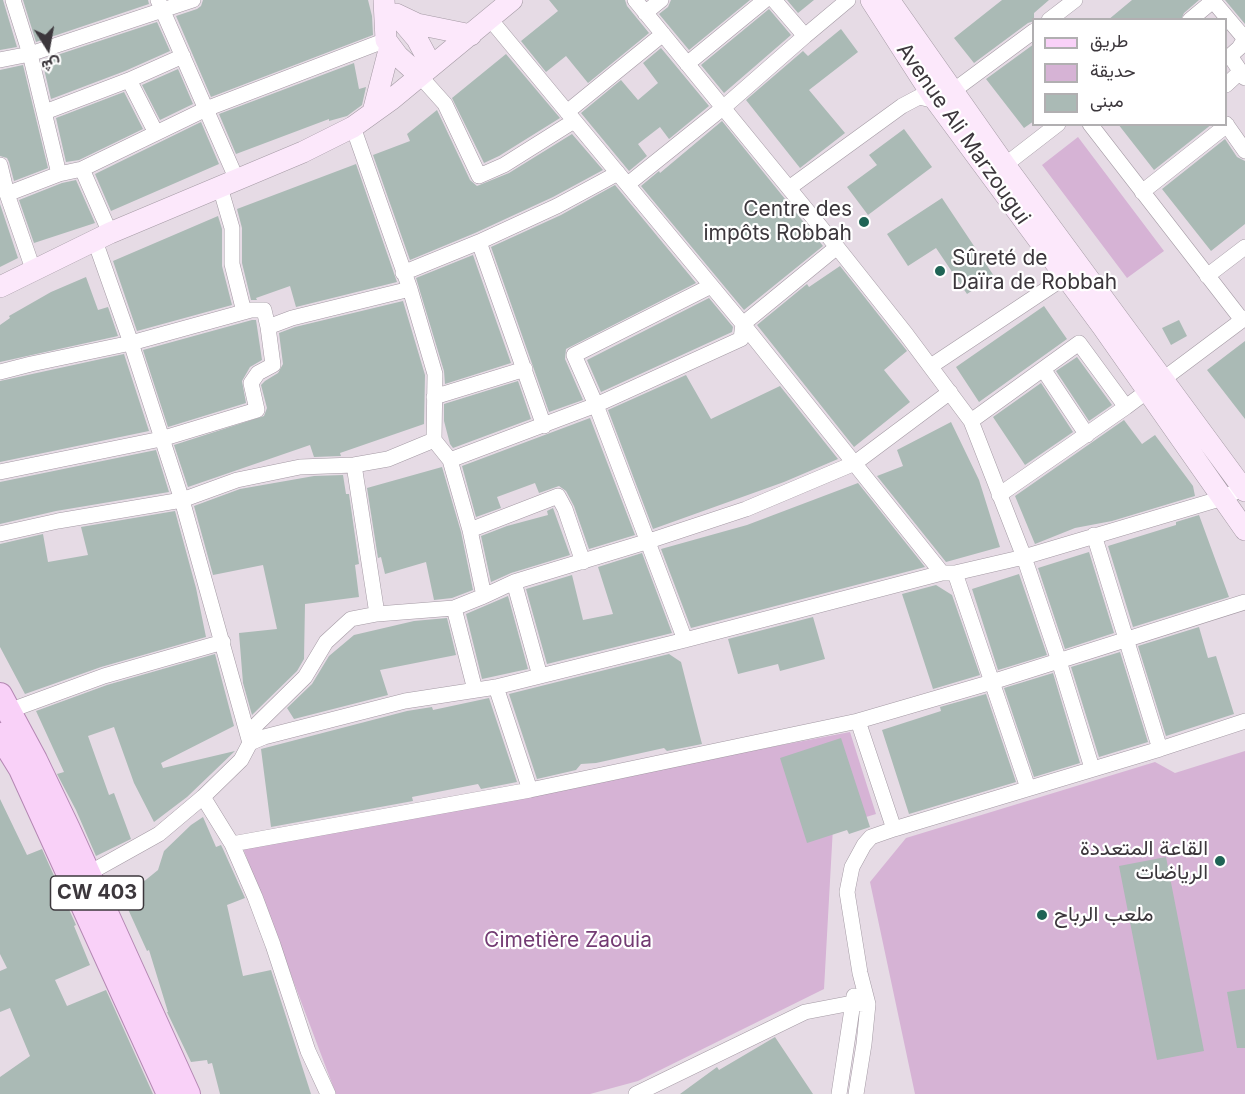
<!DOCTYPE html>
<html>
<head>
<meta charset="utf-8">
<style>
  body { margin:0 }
  #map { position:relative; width:1245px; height:1094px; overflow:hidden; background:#e6dbe5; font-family:Inter,Vazirmatn,sans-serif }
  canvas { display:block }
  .legend { position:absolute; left:1032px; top:18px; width:195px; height:108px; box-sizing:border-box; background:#fff; border:2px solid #b1afb1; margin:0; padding:8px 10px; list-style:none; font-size:18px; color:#3c373c }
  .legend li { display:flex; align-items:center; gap:12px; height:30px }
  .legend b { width:30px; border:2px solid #b1afb1 }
  .north { position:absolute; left:18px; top:18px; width:60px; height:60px; -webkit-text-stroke:4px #fff; paint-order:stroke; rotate:169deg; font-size:16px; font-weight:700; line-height:24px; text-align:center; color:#3c373c }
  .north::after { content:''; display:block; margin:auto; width:21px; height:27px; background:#3c373c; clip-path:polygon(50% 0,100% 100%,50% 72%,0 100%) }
</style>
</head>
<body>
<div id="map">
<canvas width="1245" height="1094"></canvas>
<ul class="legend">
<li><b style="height:8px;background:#f9d1f8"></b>طريق</li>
<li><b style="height:16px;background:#d6b3d5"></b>حديقة</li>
<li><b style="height:16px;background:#aabab5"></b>مبنى</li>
</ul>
<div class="north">ش</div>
</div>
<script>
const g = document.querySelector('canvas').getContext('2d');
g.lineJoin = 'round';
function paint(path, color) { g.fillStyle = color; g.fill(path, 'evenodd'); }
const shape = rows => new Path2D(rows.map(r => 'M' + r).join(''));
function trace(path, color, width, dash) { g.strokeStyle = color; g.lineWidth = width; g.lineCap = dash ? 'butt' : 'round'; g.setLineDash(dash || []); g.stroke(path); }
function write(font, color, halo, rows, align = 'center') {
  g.font = font + ' Inter,Vazirmatn,sans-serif'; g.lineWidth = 4.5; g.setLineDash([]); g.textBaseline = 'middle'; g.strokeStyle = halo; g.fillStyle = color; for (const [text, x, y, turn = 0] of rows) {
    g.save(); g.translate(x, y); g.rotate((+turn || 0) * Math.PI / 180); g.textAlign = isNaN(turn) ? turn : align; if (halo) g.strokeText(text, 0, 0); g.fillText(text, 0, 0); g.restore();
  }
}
paint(shape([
  [1078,137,1164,251,1127,278,1042,165],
  [850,732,876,814,833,827,824,989,638,1081,590,1094,336,1094,243,848],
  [1245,751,1245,1094,915,1094,870,882,906,838,1155,762,1175,773]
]), '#d6b3d5');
paint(shape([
  [0,0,3,0,17,47,0,50],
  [23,0,148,0,149,4,36,42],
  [203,0,368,0,372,16,373,35,211,97,176,16,197,9,201,6],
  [549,0,625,0,627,6,649,33,588,83,566,56,546,72,521,41,558,11],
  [671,0,750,0,689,50,659,14,668,7],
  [787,0,814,0,798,13],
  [1002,0,1049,0,1034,13,1034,21,1028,23,974,63,954,38],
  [1132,0,1199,0,1184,13,1181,20,1108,20],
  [1225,0,1245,0,1245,24],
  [769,9,791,35,724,93,701,65],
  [157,22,170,51,125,71,51,99,42,60],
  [841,29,858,52,809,90,845,133,800,168,746,100,803,51,808,56],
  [1034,44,1034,121,1024,128,986,79],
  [661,48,709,106,669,139,660,127,638,144,647,156,629,171,581,113,621,80,638,100,658,83,643,63],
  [506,54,560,118,499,156,484,163,452,98],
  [354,63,359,89,366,87,362,105,347,116,329,121,329,119,236,154,219,114],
  [23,65,48,168,14,181,9,162,7,158,0,156,0,70],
  [178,69,193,104,160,120,142,85],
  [124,92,143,129,79,160,66,162,56,118],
  [437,110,470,180,477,186,509,173,572,134,603,170,553,197,475,233,410,260,373,155,410,141,407,134],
  [722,121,823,246,744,310,641,186,659,171,660,173],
  [201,122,219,164,111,211,95,174],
  [1118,124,1212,124,1154,170],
  [904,129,932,167,868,215,847,187,877,165,869,155],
  [1225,139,1237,157,1245,161,1245,224,1211,251,1162,189],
  [356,164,397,282,296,307,290,286,256,298,257,300,251,300,242,263,242,228,237,209],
  [76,180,95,223,34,243,19,200,62,183],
  [615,185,696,283,566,349,565,359,583,400,549,412,491,247,561,215],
  [942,198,994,276,967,294,936,248,908,266,887,234],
  [0,204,18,258,0,267],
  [218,216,222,229,222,266,232,305,137,331,113,261],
  [473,255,511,363,445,384,444,371,416,278],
  [840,266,907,351,884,370,910,402,854,447,757,325,807,284,809,287],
  [86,277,98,310,108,307,118,336,0,362,0,325,10,318,9,316,51,292],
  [709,298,733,327,732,332,601,392,587,360],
  [403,301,425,375,424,424,340,453,341,456,314,457,310,445,188,487,174,445,264,416,267,408,261,385,265,381,278,373,283,364,279,333,295,327],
  [1044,306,1067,339,979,402,956,367],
  [252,320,256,320,262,360,250,367,242,381,246,403,168,427,143,350],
  [1179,320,1187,336,1171,345,1162,328],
  [1245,341,1245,419,1207,370],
  [124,354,149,431,0,462,0,381],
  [1077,357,1112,405,1089,421,1056,371],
  [686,375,711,419,780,386,838,459,784,482,653,529,608,410],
  [518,381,531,419,453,448,450,444,444,421,444,404],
  [1041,383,1073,432,1025,465,993,417],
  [590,418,635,535,589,549,574,506,566,491,559,486,539,493,535,483,497,497,501,508,476,517,462,466],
  [1124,420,1142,444,1155,435,1193,486,1195,496,1112,521,1075,528,1035,544,1015,496],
  [951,422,979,480,1000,547,946,562,877,476,903,466,897,450],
  [156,450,169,492,56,511,0,524,0,482],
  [442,467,461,532,473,590,452,598,434,600,426,562,385,574,381,557,378,558,367,488],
  [343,475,346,494,349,494,359,564,355,565,359,597,305,604,304,659,297,671,252,715,243,683,239,633,277,629,263,565,213,575,194,506,240,489,314,476],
  [858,483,925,567,691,628,661,549,747,525],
  [553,508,570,555,511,573,491,582,481,536,507,526,548,515,547,511],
  [175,511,196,588,206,637,101,667,25,694,0,647,0,544,43,534,48,562,88,555,81,527],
  [1199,515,1229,597,1133,627,1108,546,1176,525,1176,522],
  [1089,552,1114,633,1065,649,1038,568],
  [642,553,672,633,547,664,526,589,572,575,583,620,613,614,598,567],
  [1019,574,1047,655,998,670,972,589],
  [936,585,952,595,980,675,933,689,902,594],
  [508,596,528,669,482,679,466,614],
  [813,617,825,659,780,671,778,664,738,674,728,639],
  [447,618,456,655,380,670,388,695,294,719,287,708,312,684,329,656,354,635,414,621],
  [1199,627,1208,658,1216,656,1234,714,1166,736,1138,646],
  [1120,652,1148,742,1099,757,1071,667],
  [215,654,234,726,161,763,163,768,235,751,187,797,154,822,134,783,114,727,88,736,109,795,114,793,131,839,96,856,76,810,57,774,64,772,36,711,107,685],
  [669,654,681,662,702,744,667,751,664,748,596,763,581,764,576,770,537,779,509,694],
  [1053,673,1080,763,1034,777,1004,688],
  [986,694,1016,782,909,814,882,730,941,711,940,707],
  [489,698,517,782,481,789,478,784,412,797,413,801,271,827,261,749,407,711,432,707,433,710],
  [841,738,870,827,849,834,847,830,807,843,780,758],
  [0,799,27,855,42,849,76,925,74,926,90,965,55,980,67,1006,106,990,153,1094,0,1094,0,1077,30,1056,10,1008,0,1012,0,971,7,968,0,954],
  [203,817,216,847,221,845,223,849,245,898,227,905,243,976,271,970,311,1094,220,1094,212,1063,208,1064,207,1060,191,1062,167,1012,168,1012,149,950,147,951,118,887,139,877,142,883,158,870,164,851,191,825],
  [1166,857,1204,1051,1157,1060,1119,866],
  [1245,989,1245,1048,1237,1048,1227,992],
  [775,1037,813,1094,680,1094,717,1067,719,1070]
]), '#aabab5');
const street = shape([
  [13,0,30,54,59,174],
  [158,0,237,180],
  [635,0,837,247,906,334,971,421,1024,557,1059,661,1092,768],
  [774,0,805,36],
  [1213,1,1245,39],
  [645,13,661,0],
  [490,19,743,324,942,573],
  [1049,20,1075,0],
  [1190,20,1214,0],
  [1244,40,1239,48,1230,56,1245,78],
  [0,60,30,54,193,0],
  [687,64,765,0],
  [419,75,445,104,479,176,504,165,574,121],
  [129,80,156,133],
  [1226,85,1240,72],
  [45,112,129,80,183,56],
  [567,112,663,34],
  [1090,124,1242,320],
  [1226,124,1245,151],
  [353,127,410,289,435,374,434,440],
  [0,165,7,194,33,269],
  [1005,165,1058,124],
  [82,169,110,233],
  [628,184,724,107,805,36,848,0],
  [220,187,232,228,232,264,244,312],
  [789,188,902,106,919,97,936,101,953,91,1034,31],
  [1142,192,1227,125],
  [7,194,59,174,82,169,206,109,386,40],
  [95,241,131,343,182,500,250,743],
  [479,242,544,426],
  [403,273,479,242,557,206,618,173],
  [1207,276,1245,247],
  [931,366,1065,277],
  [1043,369,1087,435],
  [0,372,31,364,131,343,251,310,264,310,268,327,292,318,410,289],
  [434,397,525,369],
  [971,421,1079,343,1126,407],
  [450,460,596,405,741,339,743,324,837,247],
  [354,465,377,614],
  [0,472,161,439,257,410,251,383,258,373,273,365,268,327],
  [999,495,1126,407,1245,318],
  [470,530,558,496,565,509,583,562],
  [0,534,58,521,182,500,237,480,300,467,354,465,388,459,434,440,450,460,470,530,484,596,514,582,649,541,746,509,855,463,950,392],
  [1094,535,1160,749],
  [955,573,1028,788],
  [514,582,540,676],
  [454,608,475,690],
  [685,640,596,405,574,355,711,286],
  [496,687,530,790],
  [3,713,104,676,223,642],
  [858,721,894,829],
  [248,733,305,677,326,642,351,619,377,614,454,608,484,596],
  [203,797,232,844,255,897,273,945,308,1051,328,1094],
  [232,844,530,790,858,721,992,682,1245,602],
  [82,877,159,834,203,797,241,760,250,743,264,737,405,701,496,687,685,640,942,573,955,573,1024,557,1223,498,1243,488],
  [636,1094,805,1012,852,1003,868,1004],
  [839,1094,854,996],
  [856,1094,864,1044,868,1004,860,973,847,892,852,867,864,845,871,837,894,829,1160,749,1245,721]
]);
const secondary = shape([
  [384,0,386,40,398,56,419,75],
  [871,0,936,101,1102,326,1245,530],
  [889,0,1005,165,1245,491],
  [396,14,417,24,471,35],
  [400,19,417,39,431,65],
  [373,112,390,46],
  [0,287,110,233,303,152,353,127,392,99,512,0]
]);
const primary = shape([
  [0,695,35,760,68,829,188,1094],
  [0,735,21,769,169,1094]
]);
trace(street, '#a49aa4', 16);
trace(secondary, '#a49aa4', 22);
trace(primary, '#b487b3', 26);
trace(street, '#fff', 15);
trace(secondary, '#fce8fb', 21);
trace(primary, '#f9d1f8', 24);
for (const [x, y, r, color] of [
  [864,222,6,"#1f6355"],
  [940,271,6,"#1f6355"],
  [1220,861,6,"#1f6355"],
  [1042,915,6,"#1f6355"]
]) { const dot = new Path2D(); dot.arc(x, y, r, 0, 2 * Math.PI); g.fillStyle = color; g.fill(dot); trace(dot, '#fff', 2); }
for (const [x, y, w] of [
  [97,893,93]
]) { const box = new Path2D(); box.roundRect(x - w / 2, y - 17, w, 34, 4.5); g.fillStyle = '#fff'; g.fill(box); trace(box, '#3c373c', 1.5); }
write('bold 20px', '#3c373c', null, [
  ["CW 403",97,893]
]);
write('21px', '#3c373c', '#fff', [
  ["Avenue Ali Marzougui",963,134,55]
]);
write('21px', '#3c373c', '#fff', [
  ["Centre des",852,210],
  ["impôts Robbah",852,234],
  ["Sûreté de",952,259,"left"],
  ["Daïra de Robbah",952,283,"left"],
  ["القاعة المتعددة",1208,849],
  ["الرياضات",1208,873],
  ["ملعب الرباح",1054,915,"left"]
], 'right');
write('21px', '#733b73', '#fff', [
  ["Cimetière Zaouia",568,941]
]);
</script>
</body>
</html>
